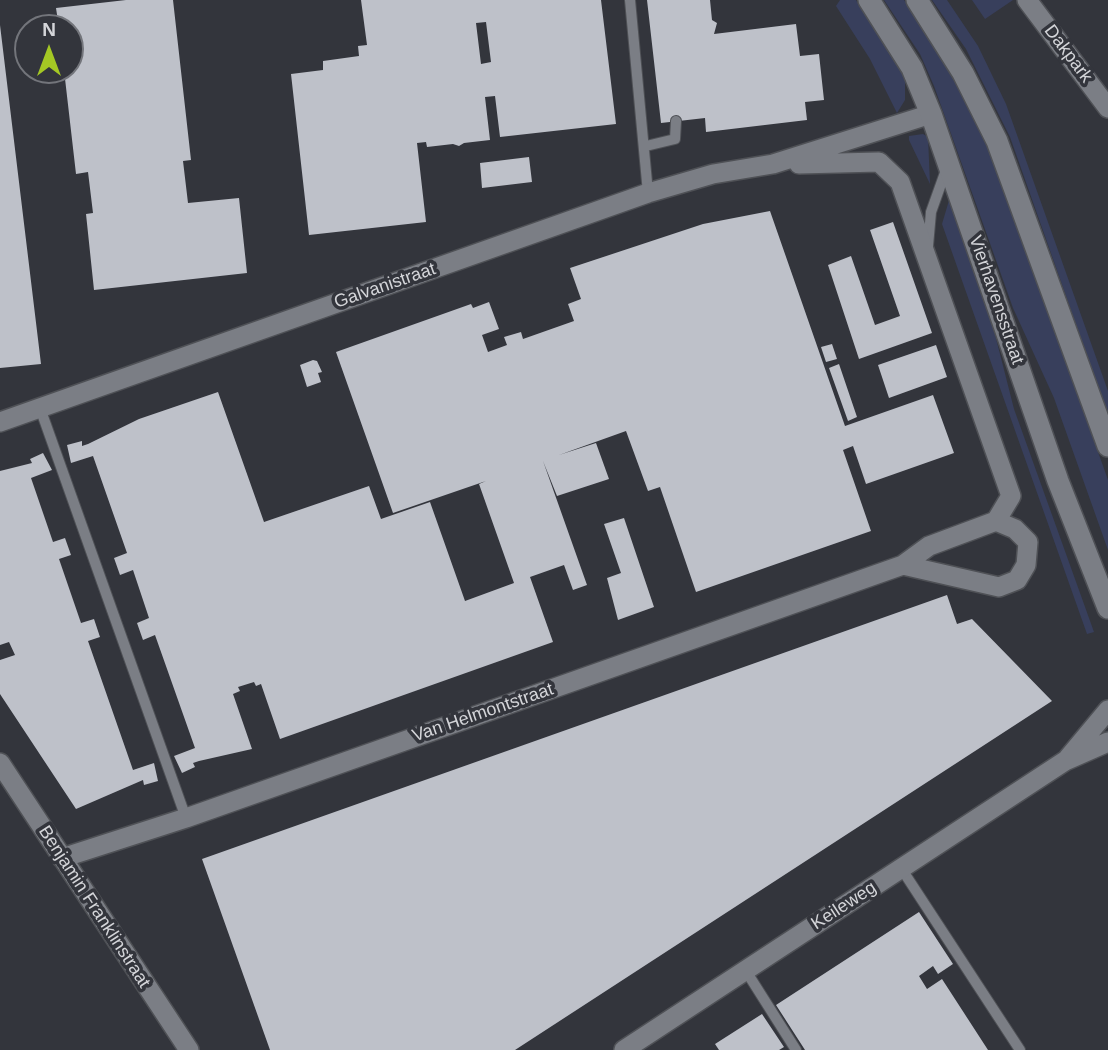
<!DOCTYPE html>
<html>
<head>
<meta charset="utf-8">
<style>
  body { margin:0 }
  #map { position:relative; width:1108px; height:1050px; overflow:hidden; background:#33353c; font-family:Arial,sans-serif }
  canvas { display:block }
  .north { position:absolute; left:14px; top:14px; width:70px; height:70px; box-sizing:border-box; background:#33353c; border:2px solid #73757b; border-radius:50%; rotate:0deg; font-size:19px; font-weight:700; line-height:28px; text-align:center; color:#d4d5d9 }
  .north::after { content:''; display:block; margin:auto; width:24px; height:32px; background:#a4c824; clip-path:polygon(50% 0,100% 100%,50% 72%,0 100%) }
</style>
</head>
<body>
<div id="map">
<canvas width="1108" height="1050"></canvas>
<div class="north">N</div>
</div>
<script>
const g = document.querySelector('canvas').getContext('2d');
g.lineJoin = 'round';
function paint(path, color) { g.fillStyle = color; g.fill(path, 'evenodd'); }
const shape = rows => new Path2D(rows.map(r => 'M' + r).join(''));
function trace(path, color, width, dash) { g.strokeStyle = color; g.lineWidth = width; g.lineCap = dash ? 'butt' : 'round'; g.setLineDash(dash || []); g.stroke(path); }
function write(font, color, halo, rows, align = 'center') {
  g.font = font + ' Arial,sans-serif'; g.lineWidth = 7; g.setLineDash([]); g.textBaseline = 'middle'; g.strokeStyle = halo; g.fillStyle = color; for (const [text, x, y, turn = 0] of rows) {
    g.save(); g.translate(x, y); g.rotate((+turn || 0) * Math.PI / 180); g.textAlign = isNaN(turn) ? turn : align; if (halo) g.strokeText(text, 0, 0); g.fillText(text, 0, 0); g.restore();
  }
}
paint(shape([
  [840,0,856,0,905,76,905,100,897,113,870,59,836,6],
  [884,0,904,0,922,25,962,89,996,164,1108,480,1108,550,1054,398,1013,308,934,86,920,54],
  [932,0,947,0,978,46,1006,104,1108,391,1108,415,1010,137,966,49],
  [972,0,1013,0,985,19],
  [923,134,928,137,930,184,909,140,909,136],
  [950,197,987,303,1014,409,1094,632,1087,634,942,224]
]), '#383f5c');
paint(shape([
  [126,0,173,0,191,160,183,161,188,203,239,198,247,273,94,290,86,214,93,213,88,172,76,174,64,70,70,70,70,28,59,28,56,8],
  [361,0,601,0,616,124,500,137,495,96,485,97,490,140,464,143,459,146,453,144,427,147,426,142,417,143,426,222,309,235,291,74,323,70,323,61,359,56,358,46,367,45],
  [486,22,491,62,481,64,476,23],
  [647,0,710,0,712,20,717,23,714,34,796,24,800,56,819,54,824,100,805,102,807,120,706,132,705,118,661,123],
  [0,25,41,364,0,368],
  [529,157,532,182,482,188,480,163],
  [770,211,845,426,933,395,954,453,866,484,853,446,843,450,871,531,696,592,660,487,648,491,626,431,559,455,596,443,609,479,557,496,543,461,587,585,573,590,564,565,530,577,553,642,280,739,261,684,256,686,254,682,238,687,240,691,233,694,252,749,199,761,193,763,195,767,182,773,174,756,195,748,155,635,143,640,137,623,149,618,133,570,120,575,114,558,127,553,93,456,71,463,67,445,82,441,82,446,88,444,139,419,218,392,264,522,369,486,381,519,430,502,465,601,514,583,479,484,486,481,393,513,336,352,471,304,473,308,489,302,499,329,482,335,488,352,507,345,504,337,521,332,523,339,574,321,568,304,581,299,570,268,703,224],
  [893,222,932,333,859,359,828,265,851,256,875,325,900,316,870,230],
  [832,344,837,359,826,362,821,347],
  [936,345,947,377,889,398,878,365],
  [313,360,317,361,322,372,318,373,321,382,307,387,300,365],
  [839,364,857,417,848,421,829,368],
  [43,453,52,470,31,478,53,542,65,538,71,555,59,559,81,623,94,619,100,637,88,641,133,770,154,763,158,781,144,785,143,780,76,809,0,694,0,660,15,655,9,642,0,645,0,471,32,463,30,459],
  [624,518,654,607,618,620,607,578,621,573,604,524],
  [947,595,957,624,972,619,1052,701,515,1050,270,1050,202,859],
  [919,912,953,964,938,974,933,966,919,976,927,989,942,979,988,1050,805,1050,776,1005],
  [762,1014,784,1047,779,1050,719,1050,715,1044]
]), '#bec1c9');
const lane = shape([
  [630,0,648,193],
  [646,146,675,139,676,121],
  [928,246,931,212,946,170],
  [40,408,186,818],
  [901,868,1020,1050],
  [746,971,796,1050]
]);
const street = shape([
  [1027,0,1108,108],
  [799,164,879,162,900,182,1011,496,996,521],
  [0,422,648,193,713,174,773,164,931,114],
  [1068,758,1108,710],
  [0,763,189,1050],
  [62,858,186,818,903,565,929,546,996,521,1015,529,1028,542,1026,565,1017,580,999,587,903,565],
  [624,1050,1065,761,1108,742]
]);
const secondary = shape([
  [869,0,912,68,931,114,1058,481,1108,608],
  [917,0,963,73,997,141,1108,446]
]);
trace(lane, '#4f5156', 12);
trace(street, '#4f5156', 22);
trace(secondary, '#4f5156', 24);
trace(lane, '#7b7e85', 10);
trace(street, '#7b7e85', 19);
trace(secondary, '#7b7e85', 21);
write('18px', '#d4d5d9', '#33353c', [
  ["Dakpark",1068,54,53],
  ["Galvanistraat",385,286,-19],
  ["Vierhavensstraat",996,300,71],
  ["Van Helmontstraat",483,713,-19],
  ["Keileweg",844,906,-33],
  ["Benjamin Franklinstraat",94,907,57]
]);
</script>
</body>
</html>
